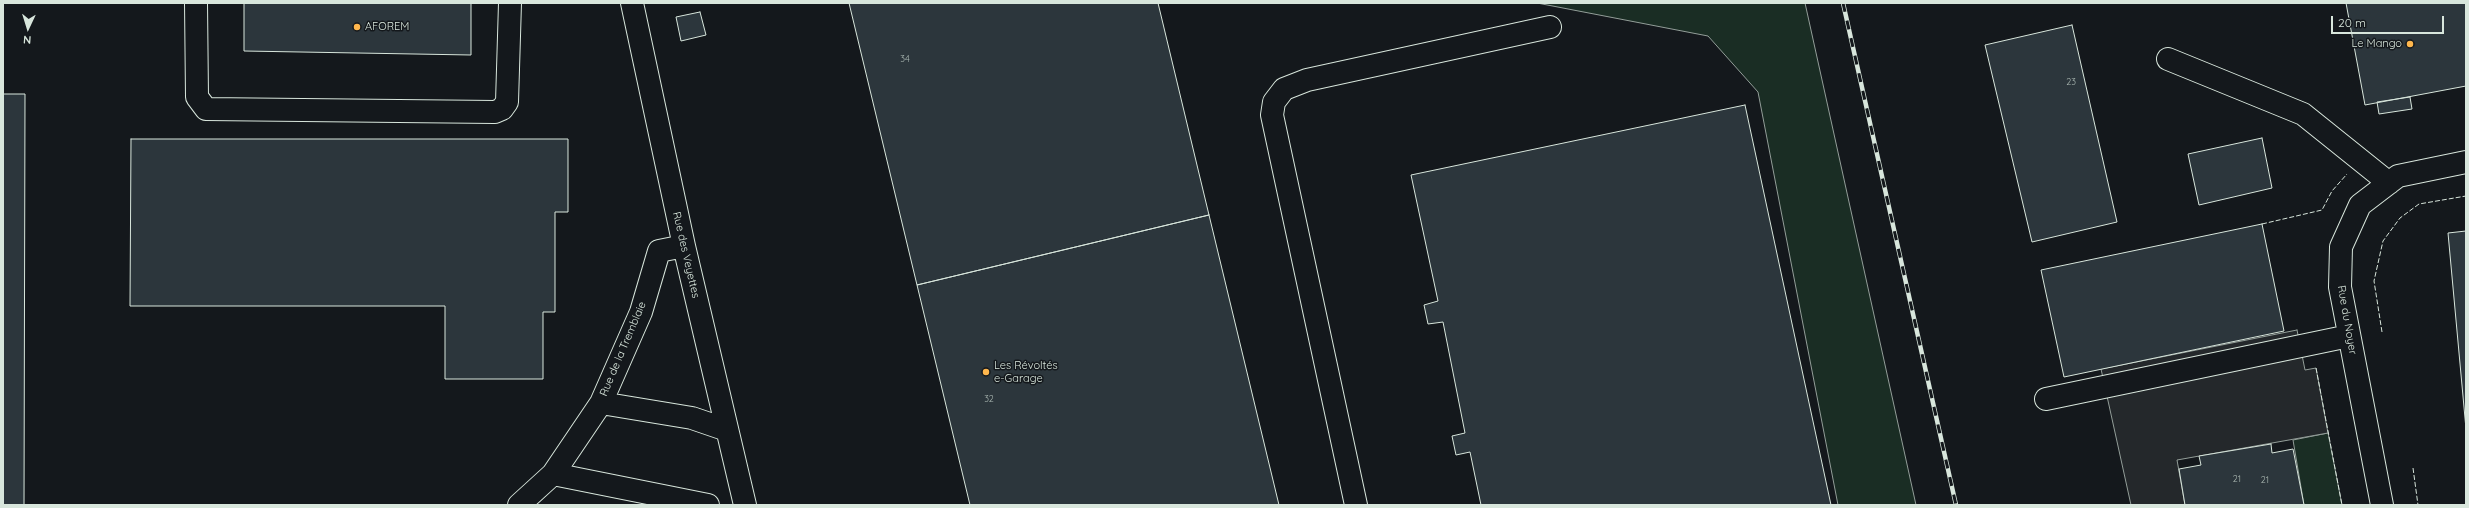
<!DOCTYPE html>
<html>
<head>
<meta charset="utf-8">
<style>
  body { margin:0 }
  #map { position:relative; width:2469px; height:508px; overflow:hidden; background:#14181c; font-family:Quicksand,sans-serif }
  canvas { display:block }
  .frame { position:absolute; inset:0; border:4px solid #d8e6dc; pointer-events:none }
  .north { position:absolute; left:8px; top:8px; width:40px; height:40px; -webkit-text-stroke:3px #14181c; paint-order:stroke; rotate:184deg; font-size:11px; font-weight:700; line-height:16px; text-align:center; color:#d8e6dc }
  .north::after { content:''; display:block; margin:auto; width:14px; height:18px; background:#d8e6dc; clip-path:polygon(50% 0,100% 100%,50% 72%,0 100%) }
  .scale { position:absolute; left:2331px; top:16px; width:113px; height:18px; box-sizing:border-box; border:2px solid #d8e6dc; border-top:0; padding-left:5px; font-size:12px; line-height:14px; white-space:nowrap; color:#d8e6dc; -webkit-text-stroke:3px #14181c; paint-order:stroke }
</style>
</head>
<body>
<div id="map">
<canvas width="2469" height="508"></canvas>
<div class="frame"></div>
<div class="north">N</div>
<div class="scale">20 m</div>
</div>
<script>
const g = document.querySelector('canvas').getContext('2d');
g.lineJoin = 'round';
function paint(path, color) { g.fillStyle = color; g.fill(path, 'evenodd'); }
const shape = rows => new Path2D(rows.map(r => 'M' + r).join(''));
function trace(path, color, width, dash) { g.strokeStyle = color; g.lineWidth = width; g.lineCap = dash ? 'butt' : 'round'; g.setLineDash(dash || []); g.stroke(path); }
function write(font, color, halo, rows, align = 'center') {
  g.font = font + ' Quicksand,sans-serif'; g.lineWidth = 3; g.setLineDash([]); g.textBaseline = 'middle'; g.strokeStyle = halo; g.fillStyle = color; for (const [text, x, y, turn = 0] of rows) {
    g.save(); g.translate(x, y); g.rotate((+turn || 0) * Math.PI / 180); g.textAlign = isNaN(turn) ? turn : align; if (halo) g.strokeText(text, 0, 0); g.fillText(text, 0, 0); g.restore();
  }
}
const green = shape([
  [1537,3,1805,3,1916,505,1838,505,1758,92,1708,36,1537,3],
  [2328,433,2342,505,2304,505,2293,440,2328,433]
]);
paint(green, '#1a2d24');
trace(green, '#939e99', 1);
const parking = shape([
  [2297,330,2305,370,2316,368,2328,433,2177,460,2185,505,2131,505,2101,369,2297,330]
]);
paint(parking, '#24282b');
trace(parking, '#939e99', 1);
const building = shape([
  [244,3,471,3,471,55,244,51,244,3],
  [849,3,1158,3,1209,215,917,285,849,3],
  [2346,3,2466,3,2466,86,2365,105,2346,3],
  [700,12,706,35,681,41,676,17,700,12],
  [2072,25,2117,222,2032,242,1985,45,2072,25],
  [3,94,25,94,24,505,3,505,3,94],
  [2410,97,2412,109,2379,114,2377,102,2410,97],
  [1745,105,1831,505,1481,505,1470,452,1456,455,1452,436,1465,433,1443,322,1428,324,1424,305,1438,301,1411,175,1745,105],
  [2262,138,2272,188,2199,205,2188,154,2262,138],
  [131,139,568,139,568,212,555,212,555,312,543,312,543,379,445,379,445,306,130,306,131,139],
  [1209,215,1279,505,970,505,917,285,1209,215],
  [2262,224,2284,331,2064,377,2041,270,2262,224],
  [2466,231,2466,429,2448,233,2466,231],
  [2271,444,2272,453,2293,449,2304,505,2185,505,2179,469,2201,465,2199,456,2271,444]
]);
paint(building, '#2c363c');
trace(building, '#d8e6dc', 1);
const minor = shape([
  [196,3,197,97,206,109,495,112,502,109,507,102,510,3],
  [632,3,684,246,745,505],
  [2168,59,2303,114,2389,183],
  [2046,399,2349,336],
  [601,403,692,418,727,430],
  [553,474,708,505],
  [519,505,553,474,601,403,641,312,659,251,684,246],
  [1356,505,1272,115,1274,102,1284,89,1307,80,1550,27],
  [2382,505,2340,287,2341,247,2360,205,2398,176,2466,162]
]);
trace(minor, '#d8e6dc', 24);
trace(minor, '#14181c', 22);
const rail = shape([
  [1843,3,1956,505]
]);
trace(rail, '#d8e6dc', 4.5);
trace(rail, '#14181c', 3, [9]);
trace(shape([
  [2262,224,2322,210,2332,191,2347,174],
  [2382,332,2374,281,2383,241,2400,218,2419,204,2466,196],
  [2316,368,2342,505],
  [2413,468,2418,505]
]), '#d8e6dc', 1, [5, 2]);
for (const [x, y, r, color] of [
  [357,27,4,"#ffb74d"],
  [2410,44,4,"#ffb74d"],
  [986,372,4,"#ffb74d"]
]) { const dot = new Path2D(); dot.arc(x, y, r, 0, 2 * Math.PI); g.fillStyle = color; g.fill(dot); trace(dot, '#14181c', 1.5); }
write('9px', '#adbab4', null, [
  ["34",905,59],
  ["23",2071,82],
  ["32",989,399],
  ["21",2237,479],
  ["21",2265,480]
]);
write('11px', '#d8e6dc', '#14181c', [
  ["AFOREM",365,27],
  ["Le Mango",2402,44,"right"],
  ["Les Révoltés",994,366],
  ["e-Garage",994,379]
], 'left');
write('11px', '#d8e6dc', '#14181c', [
  ["Rue des Veyettes",686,255,77],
  ["Rue du Noyer",2347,320,80],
  ["Rue de la Tremblaie",623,349,-67]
]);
</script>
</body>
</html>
